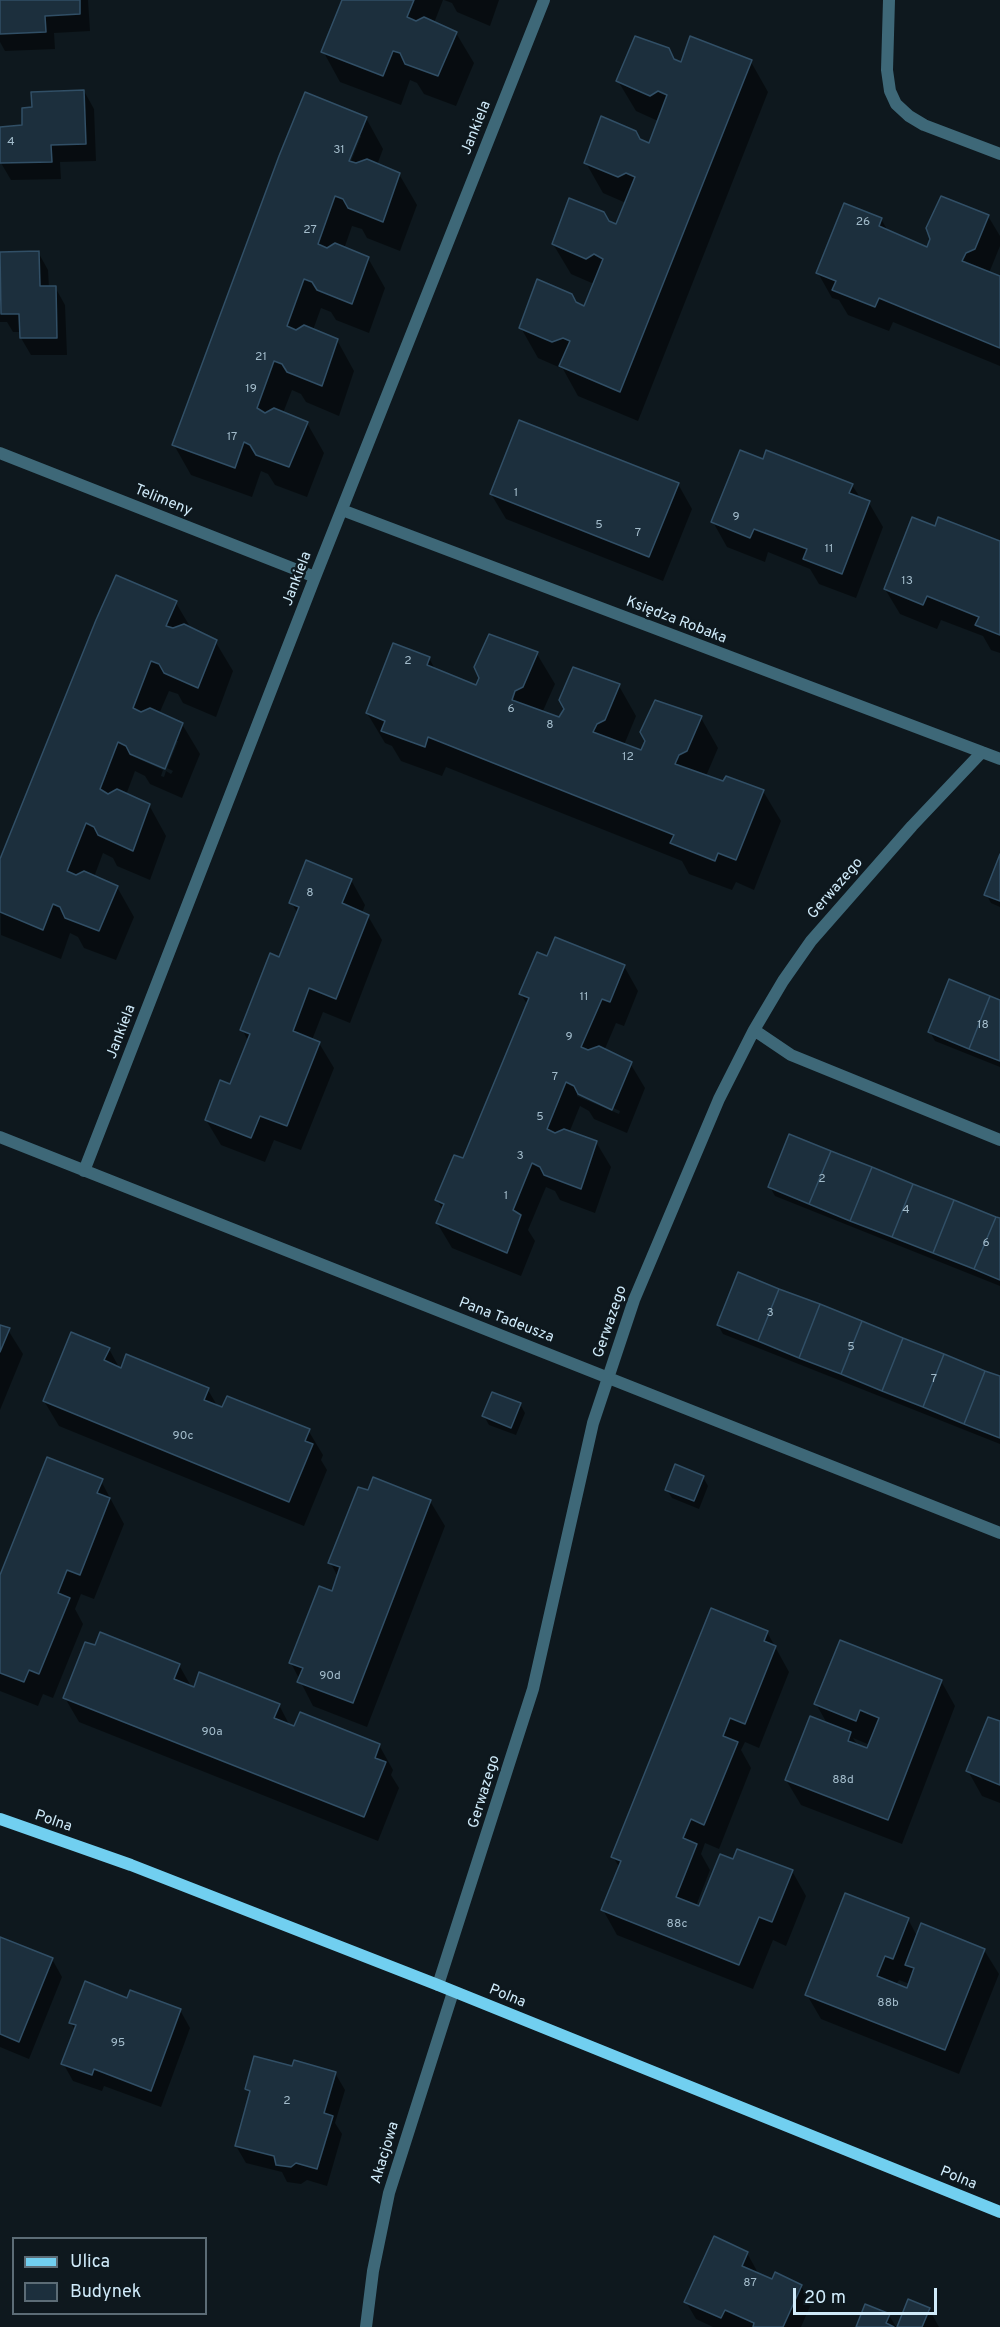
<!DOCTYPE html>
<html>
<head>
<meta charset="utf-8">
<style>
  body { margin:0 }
  #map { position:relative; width:1000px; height:2327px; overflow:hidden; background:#0e181e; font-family:Overpass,sans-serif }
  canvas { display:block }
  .legend { position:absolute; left:12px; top:2237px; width:195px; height:78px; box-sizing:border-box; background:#0e181e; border:2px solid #5c6c76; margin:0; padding:8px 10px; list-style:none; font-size:18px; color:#d0ebfa }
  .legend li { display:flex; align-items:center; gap:12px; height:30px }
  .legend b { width:30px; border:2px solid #5c6c76 }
  .scale { position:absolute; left:793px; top:2288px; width:144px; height:27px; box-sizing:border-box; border:3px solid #d0ebfa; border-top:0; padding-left:8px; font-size:18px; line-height:21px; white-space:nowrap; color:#d0ebfa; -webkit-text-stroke:4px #0e181e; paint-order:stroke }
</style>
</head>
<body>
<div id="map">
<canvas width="1000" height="2327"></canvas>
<ul class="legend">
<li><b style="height:8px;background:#71cff0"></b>Ulica</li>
<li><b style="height:16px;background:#1c2f3d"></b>Budynek</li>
</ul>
<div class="scale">20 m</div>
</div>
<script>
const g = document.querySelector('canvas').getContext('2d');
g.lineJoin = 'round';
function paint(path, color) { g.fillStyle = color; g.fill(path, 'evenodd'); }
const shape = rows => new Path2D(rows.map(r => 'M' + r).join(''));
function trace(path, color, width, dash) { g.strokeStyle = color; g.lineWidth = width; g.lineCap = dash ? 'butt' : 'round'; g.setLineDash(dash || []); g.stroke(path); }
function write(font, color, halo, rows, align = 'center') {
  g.font = font + ' Overpass,sans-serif'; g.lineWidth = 5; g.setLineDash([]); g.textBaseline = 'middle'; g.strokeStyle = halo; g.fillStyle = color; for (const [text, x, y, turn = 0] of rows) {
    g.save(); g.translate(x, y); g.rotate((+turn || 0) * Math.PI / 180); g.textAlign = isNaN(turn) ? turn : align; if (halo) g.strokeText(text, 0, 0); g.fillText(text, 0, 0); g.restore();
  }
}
paint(shape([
  [0,0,88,0,90,31,54,33,55,49,5,51,0,42],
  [344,0,443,0,434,23,456,33,474,63,456,106,424,94,417,83,410,80,401,105,340,82,323,51],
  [444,0,499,0,490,26,457,12,452,3],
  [674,61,681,64,751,62,768,92,638,421,578,396,563,369,538,358,521,328,576,304,585,308,594,284,571,274,553,244,608,223,617,226,626,203,603,193,586,163,640,140,650,145,658,121,636,111,618,81],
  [84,91,94,109,96,161,60,162,61,179,11,180,1,163,0,128,24,126,34,108],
  [366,118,383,149,377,165,399,174,417,205,400,251,367,238,362,229,352,226,344,249,368,258,385,288,369,333,336,320,331,312,321,308,313,330,337,340,354,371,339,416,306,402,301,394,292,390,283,413,307,423,324,453,307,497,275,485,268,474,261,471,252,497,191,475,174,445],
  [357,136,361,136,348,169,345,167],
  [988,216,1000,236,1000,246,989,273,1000,278,1000,366,893,322,889,331,848,315,839,300,832,298,818,273,881,219,888,231,928,249],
  [38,252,48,270,49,288,55,287,65,305,67,355,31,355,21,338,21,332,13,332,7,322,0,322,0,253],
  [764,461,852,485,861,499,869,503,883,527,856,598,819,584,810,569,768,552,765,562,727,547,713,522],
  [678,484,692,509,663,581,506,519,491,494],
  [936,528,1000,543,1000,653,991,650,983,636,941,620,937,629,900,614,885,589],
  [176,603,192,630,215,641,233,671,216,717,183,703,178,694,169,691,159,714,182,724,200,754,182,798,150,784,145,776,135,771,126,795,149,805,166,836,150,880,117,866,113,858,103,853,94,877,117,887,134,917,116,960,84,948,78,937,70,933,61,959,1,935,0,863],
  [174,741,178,741,167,768,173,771,171,774,166,771,164,777,161,776,163,770,130,755,130,752],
  [537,654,555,684,542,713,560,719,619,686,636,716,624,745,642,752,701,718,718,748,706,776,723,783,763,791,781,821,754,890,736,882,732,890,689,874,682,861,446,767,442,776,401,761,392,746,385,743,367,713,429,658,436,671,477,687],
  [1000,858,1000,907,991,903,986,894],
  [351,880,365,905,362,913,368,916,382,940,350,1023,323,1012,312,1040,319,1043,334,1068,301,1150,274,1140,265,1162,221,1145,206,1120,231,1086,248,1041,242,1029,280,959,298,914,291,902],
  [548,958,624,966,638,991,624,1026,616,1023,604,1051,630,1063,645,1088,627,1133,594,1119,589,1111,580,1106,569,1133,596,1142,611,1167,595,1213,560,1200,555,1191,546,1187,528,1230,535,1241,521,1276,452,1248,437,1223,443,1210,437,1200,464,1160,528,1006,521,994],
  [577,1092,620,1111,619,1114,577,1096],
  [1000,1001,1000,1067,935,1041,930,1032],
  [770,1187,1000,1220,1000,1286,775,1196],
  [718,1325,1000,1378,1000,1444,723,1334],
  [0,1326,8,1330,23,1354,0,1410],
  [109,1349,121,1371,208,1390,218,1407,308,1430,323,1455,321,1460,327,1470,304,1526,59,1426,44,1401],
  [520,1404,525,1413,516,1435,489,1425,484,1416],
  [676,1466,703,1477,708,1486,699,1509,672,1498,667,1490],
  [101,1481,124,1524,94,1599,81,1594,75,1609,83,1624,53,1698,43,1694,38,1706,0,1691,0,1579],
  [430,1501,445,1526,367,1727,313,1706,291,1663,332,1593,338,1577,330,1562],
  [767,1632,789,1672,759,1748,745,1742,741,1750,751,1768,719,1849,705,1843,701,1854,710,1870,696,1906,700,1908,734,1861,792,1871,806,1896,786,1946,773,1940,753,1989,617,1935,603,1910,620,1868,613,1857],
  [179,1665,192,1688,279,1705,290,1726,379,1745,393,1770,391,1775,399,1788,378,1841,79,1722,65,1698],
  [941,1681,955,1706,902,1844,801,1805,786,1780,828,1725,816,1704],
  [853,1738,870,1745,868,1750,858,1746],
  [1000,1722,1000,1803,982,1796,968,1771],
  [908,1919,917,1936,984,1950,999,1974,959,2074,821,2019,807,1995],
  [899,1980,910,1984,907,1990,896,1985],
  [0,1938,52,1959,62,1977,29,2059,0,2047],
  [128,2000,180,2010,190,2028,161,2107,104,2086,102,2091,73,2081,63,2063,75,2030,71,2023],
  [294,2068,335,2073,345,2090,335,2123,342,2134,327,2186,307,2180,301,2184,287,2182,282,2172,246,2163,236,2146,250,2096,247,2089],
  [747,2253,757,2271,756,2274,772,2281,801,2286,811,2304,801,2327,713,2327,696,2319,686,2302],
  [929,2309,939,2327,898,2327],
  [889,2315,896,2327,857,2327]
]), '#0007');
const building = shape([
  [0,0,80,0,80,14,45,16,46,32,0,34,0,0],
  [342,0,414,0,407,17,416,21,424,17,457,32,438,76,405,64,400,53,393,51,383,76,321,52,342,0],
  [635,36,669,48,674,59,681,62,690,36,752,60,620,392,559,366,570,341,563,338,552,342,519,328,537,279,572,294,576,302,584,306,603,259,594,254,586,259,552,244,569,198,604,212,609,221,616,224,635,177,626,173,618,177,584,163,601,116,636,131,640,139,649,143,667,95,658,91,650,96,616,81,635,36],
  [84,90,86,144,51,145,52,162,0,163,0,127,22,125,22,108,32,107,31,92,84,90],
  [305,92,367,117,349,161,356,163,367,159,400,173,383,222,348,208,343,199,335,196,318,244,327,248,335,243,369,257,352,304,317,290,312,282,304,279,287,326,296,330,304,325,338,339,322,386,287,372,282,364,274,361,257,408,265,413,274,408,308,422,289,467,256,455,250,445,244,442,235,468,172,445,279,156,305,92],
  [941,196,989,215,975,249,966,253,962,261,1000,276,1000,348,879,298,875,307,832,290,836,281,816,273,844,203,882,218,879,226,927,247,930,239,926,228,941,196],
  [39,251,40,286,56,286,57,338,20,338,19,314,1,314,0,252,39,251],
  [519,420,679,483,649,557,490,494,519,420],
  [740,450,763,459,766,450,853,484,849,493,870,501,842,574,803,559,807,549,754,529,750,538,711,522,740,450],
  [912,517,935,526,938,517,1000,541,1000,635,975,625,979,617,927,596,923,605,884,589,912,517],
  [116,575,177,601,166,626,173,628,184,624,217,640,198,688,164,673,159,664,151,661,133,708,141,712,150,708,183,723,165,769,130,754,126,746,118,742,100,789,108,794,117,789,150,804,133,851,98,835,94,827,86,823,67,871,76,875,84,871,118,886,99,931,65,918,60,907,53,904,43,930,0,912,0,859,96,620,116,575],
  [489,634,538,652,523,687,515,691,512,700,559,717,564,709,559,700,573,667,620,684,605,720,597,724,593,732,641,750,645,741,640,732,655,700,702,716,687,751,679,755,675,764,723,781,726,776,764,790,736,860,718,853,715,861,670,843,674,835,428,737,425,747,381,731,385,721,366,713,393,643,430,657,427,665,476,685,479,678,474,667,489,634],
  [1000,854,1000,901,984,895,1000,854],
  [306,860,352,879,342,903,369,915,336,999,309,988,293,1031,320,1042,287,1126,260,1116,251,1138,205,1120,220,1080,230,1084,250,1034,240,1030,270,953,279,957,299,907,289,903,306,860],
  [555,937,625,965,610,1002,602,999,581,1047,588,1050,599,1046,632,1062,612,1110,578,1094,574,1086,566,1082,547,1129,555,1133,564,1129,597,1141,581,1189,544,1175,540,1167,532,1163,513,1210,521,1215,507,1253,436,1223,444,1204,435,1200,454,1155,463,1158,529,998,519,994,537,952,547,956,555,937],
  [949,979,990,996,969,1049,928,1032,949,979],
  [990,996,1000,1000,1000,1061,969,1049,990,996],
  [789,1134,831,1151,809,1204,768,1187,789,1134],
  [831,1151,872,1167,850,1221,809,1204,831,1151],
  [872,1167,913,1184,892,1237,850,1221,872,1167],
  [913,1184,954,1200,933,1253,892,1237,913,1184],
  [954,1200,996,1217,974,1269,933,1253,954,1200],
  [996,1217,1000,1218,1000,1280,974,1269,996,1217],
  [738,1272,779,1289,758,1341,717,1325,738,1272],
  [779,1289,820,1304,799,1358,758,1341,779,1289],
  [820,1304,862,1321,841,1374,799,1358,820,1304],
  [862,1321,903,1338,882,1391,841,1374,862,1321],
  [0,1325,10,1328,0,1352,0,1325],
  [71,1332,110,1348,104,1360,121,1368,126,1354,209,1388,204,1400,222,1407,227,1396,310,1429,305,1441,313,1444,289,1502,43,1401,71,1332],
  [903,1338,944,1354,923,1407,882,1391,903,1338],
  [944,1354,985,1371,964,1424,923,1407,944,1354],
  [985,1371,1000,1376,1000,1438,964,1424,985,1371],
  [492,1392,521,1403,511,1428,482,1416,492,1392],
  [47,1457,103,1479,97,1493,110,1498,80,1575,67,1570,58,1593,70,1598,39,1674,29,1670,24,1682,0,1673,0,1575,47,1457],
  [675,1464,704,1476,694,1501,665,1490,675,1464],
  [373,1477,431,1500,353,1703,297,1682,303,1668,289,1663,319,1586,332,1591,340,1567,328,1563,358,1487,368,1490,373,1477],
  [711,1608,768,1631,764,1641,776,1646,745,1724,730,1718,723,1736,738,1742,704,1825,691,1819,683,1838,697,1844,676,1897,699,1906,720,1854,733,1859,737,1849,793,1870,772,1922,759,1917,739,1965,601,1910,621,1861,611,1857,711,1608],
  [100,1632,180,1664,174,1679,194,1687,199,1672,280,1704,274,1718,294,1726,300,1712,380,1744,375,1758,386,1762,364,1817,63,1698,85,1642,95,1645,100,1632],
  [840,1640,942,1680,888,1820,785,1780,810,1716,851,1732,848,1741,867,1748,879,1718,860,1710,856,1721,814,1704,840,1640],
  [988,1717,1000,1721,1000,1785,966,1771,988,1717],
  [845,1893,909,1918,893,1959,885,1956,877,1976,907,1988,914,1968,905,1965,921,1923,985,1949,945,2050,805,1995,845,1893],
  [0,1937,53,1958,19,2042,0,2034,0,1937],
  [85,1981,127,1998,130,1990,181,2009,151,2091,94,2069,92,2075,61,2064,76,2025,69,2023,85,1981],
  [254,2056,292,2066,294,2060,336,2072,324,2113,333,2116,317,2169,296,2163,291,2167,276,2165,274,2156,235,2146,250,2091,245,2089,254,2056],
  [714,2236,748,2252,742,2266,772,2279,775,2272,802,2285,783,2327,753,2327,754,2323,725,2310,721,2318,684,2302,714,2236],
  [908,2299,930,2308,922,2327,897,2327,908,2299],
  [865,2304,890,2314,886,2323,894,2327,856,2327,865,2304]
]);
paint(building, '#1c2f3d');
trace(building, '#314f66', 1.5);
trace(shape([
  [889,0,887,70,890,91,896,104,909,116,924,125,1000,154],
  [0,453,315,577],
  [342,510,1000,759],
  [754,1030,791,1055,1000,1140],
  [0,1137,1000,1533],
  [84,1171,315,577,544,0],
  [438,1985,533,1689,593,1423,634,1300,719,1099,754,1030,783,981,811,941,912,826,982,752],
  [366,2327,373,2271,389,2193,453,1992]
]), '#3e6878', 12);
trace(shape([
  [0,1819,131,1865,438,1985,1000,2212]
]), '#71cff0', 12);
write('12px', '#a3bccb', null, [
  ["4",11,143],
  ["31",339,151],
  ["26",863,223],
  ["27",310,231],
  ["21",261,358],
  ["19",251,390],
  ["17",232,438],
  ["1",516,494],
  ["9",736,518],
  ["5",599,526],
  ["7",638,534],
  ["11",829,550],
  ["13",907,582],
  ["2",408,662],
  ["6",511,710],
  ["8",550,726],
  ["12",628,758],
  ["8",310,894],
  ["11",584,998],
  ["18",983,1026],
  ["9",569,1038],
  ["7",555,1078],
  ["5",540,1118],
  ["3",520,1157],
  ["2",822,1180],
  ["1",506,1197],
  ["4",906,1211],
  ["6",986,1244],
  ["3",770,1314],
  ["5",851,1348],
  ["7",934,1380],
  ["90c",183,1437],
  ["90d",330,1677],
  ["90a",212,1733],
  ["88d",843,1781],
  ["88c",677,1925],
  ["88b",888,2004],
  ["95",118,2044],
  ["2",287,2102],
  ["87",750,2284]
]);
write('15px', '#d0ebfa', '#0e181e', [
  ["Jankiela",477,128,-68],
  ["Telimeny",163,501,22],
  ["Jankiela",298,579,-69],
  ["Księdza Robaka",676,621,21],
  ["Gerwazego",836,889,-49],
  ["Jankiela",122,1032,-69],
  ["Pana Tadeusza",506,1321,21],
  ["Gerwazego",611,1322,-71],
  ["Gerwazego",485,1792,-73],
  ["Polna",53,1822,19],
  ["Polna",507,1997,22],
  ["Akacjowa",386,2153,-73],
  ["Polna",958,2179,22]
]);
</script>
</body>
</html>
